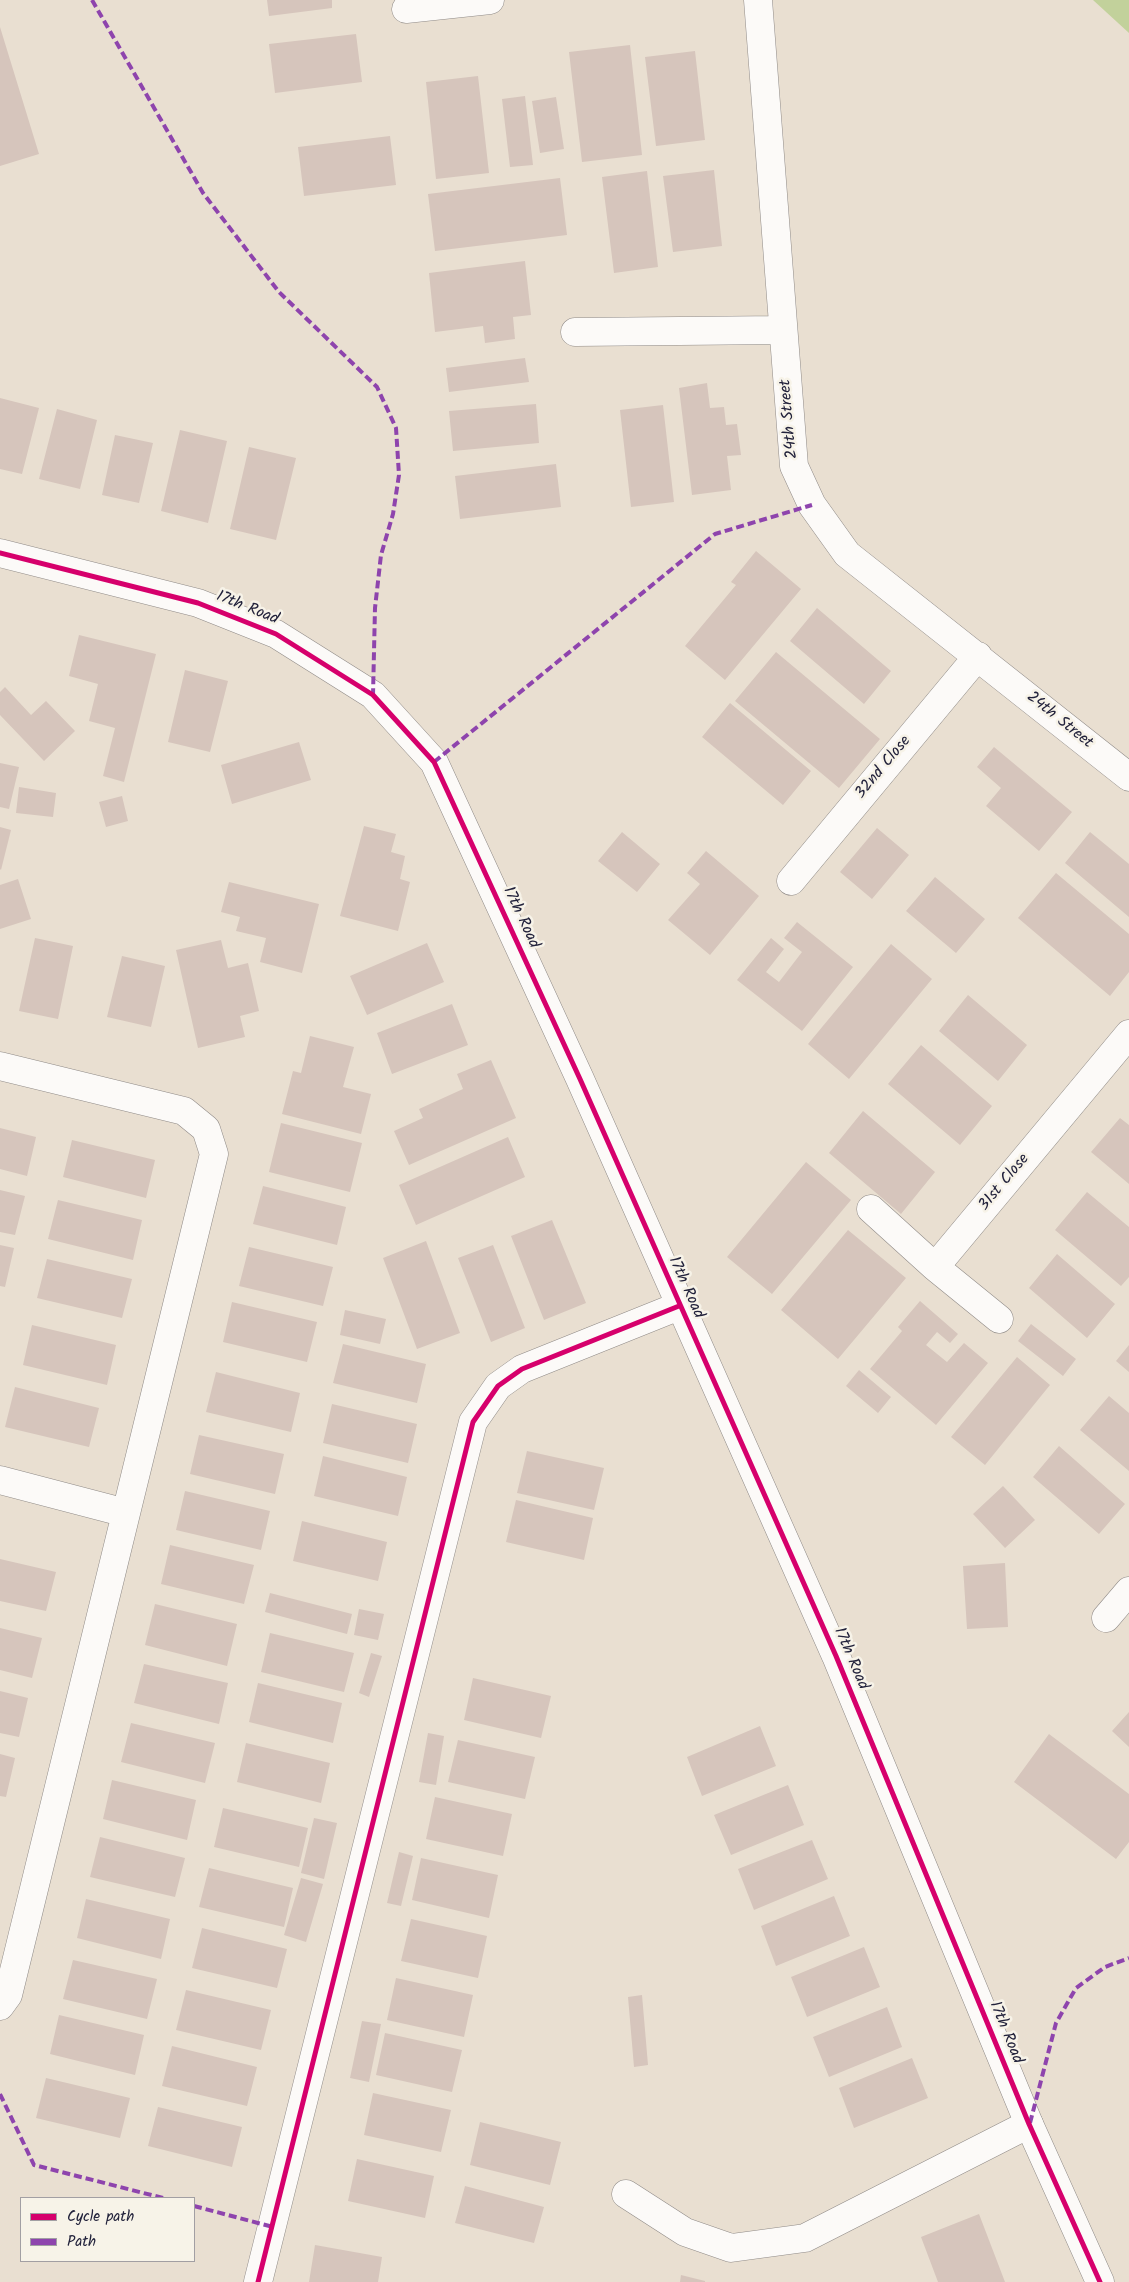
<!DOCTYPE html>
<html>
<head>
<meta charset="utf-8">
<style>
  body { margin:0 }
  #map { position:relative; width:1129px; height:2282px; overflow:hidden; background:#e9dfd1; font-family:Kalam,sans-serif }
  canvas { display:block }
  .legend { position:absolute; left:20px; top:2197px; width:175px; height:65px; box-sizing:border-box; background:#f7f3e8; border:1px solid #a29fa3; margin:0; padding:6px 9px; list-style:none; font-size:15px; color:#22223b }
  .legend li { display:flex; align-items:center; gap:10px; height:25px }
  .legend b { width:25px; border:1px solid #a29fa3 }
</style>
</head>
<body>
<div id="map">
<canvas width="1129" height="2282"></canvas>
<ul class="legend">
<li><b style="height:6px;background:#d6006c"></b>Cycle path</li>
<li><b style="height:6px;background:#8e44ad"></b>Path</li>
</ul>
</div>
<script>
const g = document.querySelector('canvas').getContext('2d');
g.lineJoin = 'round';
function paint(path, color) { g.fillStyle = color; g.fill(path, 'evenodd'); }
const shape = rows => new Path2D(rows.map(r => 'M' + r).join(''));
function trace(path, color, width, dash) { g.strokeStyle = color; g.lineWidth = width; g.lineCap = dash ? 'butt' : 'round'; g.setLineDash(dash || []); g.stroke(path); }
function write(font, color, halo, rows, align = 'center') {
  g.font = font + ' Kalam,sans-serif'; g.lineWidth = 5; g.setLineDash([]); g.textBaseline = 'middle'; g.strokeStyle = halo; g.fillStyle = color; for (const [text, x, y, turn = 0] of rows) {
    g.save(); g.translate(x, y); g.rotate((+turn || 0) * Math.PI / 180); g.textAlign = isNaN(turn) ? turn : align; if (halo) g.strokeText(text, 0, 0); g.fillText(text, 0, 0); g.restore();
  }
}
paint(shape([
  [1093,0,1129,0,1129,33]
]), '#c2d19b');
paint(shape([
  [267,0,332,0,332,8,269,16],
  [0,27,39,154,0,166],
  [356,34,362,82,275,93,269,44],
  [630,45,642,155,582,162,569,52],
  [695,51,705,140,656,146,645,57],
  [478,76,489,173,436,179,426,82],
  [525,96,533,165,510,167,502,99],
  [556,97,564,149,540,153,532,101],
  [390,136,396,185,304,196,298,147],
  [714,170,722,246,673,252,663,176],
  [647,171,658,267,614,273,602,177],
  [560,178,567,235,435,251,428,194],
  [525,261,531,315,513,317,515,339,485,343,483,326,435,332,429,273],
  [525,358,529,382,449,392,446,368],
  [707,383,710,408,724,407,726,425,737,424,741,455,727,456,731,490,692,495,679,388],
  [0,398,39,408,22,474,0,469],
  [536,404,539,443,453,451,449,411],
  [663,405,674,502,631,507,620,410],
  [57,409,97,420,80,489,39,479],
  [180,430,227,441,208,523,161,511],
  [115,435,153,443,139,503,102,495],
  [249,447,296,458,276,540,230,529],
  [556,464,561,507,460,519,455,476],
  [756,551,801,589,725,680,685,646,736,585,731,582],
  [817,608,891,671,864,704,790,641],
  [79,635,156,654,124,782,103,776,115,728,89,721,98,684,69,676],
  [776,652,880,739,839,788,735,701],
  [185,670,228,681,210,752,168,742],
  [5,687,31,715,46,701,75,731,44,761,0,715,0,692],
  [730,703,811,771,783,805,702,737],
  [299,742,311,780,232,804,221,765],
  [994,747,1072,812,1039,851,986,806,1001,788,977,767],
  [0,763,19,767,9,809,0,807],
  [19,787,56,793,53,817,16,813],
  [122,796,128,821,106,827,99,802],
  [364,826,396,834,391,852,405,856,400,879,410,882,398,931,340,916],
  [0,827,11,830,1,870,0,869],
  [877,828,909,855,872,899,840,872],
  [622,832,660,864,637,892,598,861],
  [1090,832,1129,864,1129,917,1065,863],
  [706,851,759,896,710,955,668,920,700,884,687,873],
  [1056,873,1129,934,1129,972,1110,996,1018,918],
  [935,877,985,919,956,953,906,911],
  [18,879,31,919,0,929,0,885],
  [229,882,319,904,302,973,260,962,266,938,236,931,240,917,221,912],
  [797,922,853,967,802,1031,737,980,771,938,784,949,766,972,779,982,802,952,784,938],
  [35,938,73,946,58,1019,19,1011],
  [221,940,228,968,248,963,259,1011,240,1016,245,1037,198,1048,176,950],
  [427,943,444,982,367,1015,350,976],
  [891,944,932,979,849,1079,808,1044],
  [122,956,165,966,151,1027,107,1017],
  [968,995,1027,1045,998,1081,939,1031],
  [452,1004,468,1045,392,1074,377,1033],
  [310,1036,354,1047,343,1087,371,1094,361,1134,282,1114,293,1071,301,1073],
  [921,1045,992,1106,960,1145,888,1084],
  [491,1060,516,1118,409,1165,394,1131,423,1118,419,1109,463,1089,457,1074],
  [863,1111,935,1172,901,1214,829,1153],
  [1120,1118,1129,1125,1129,1184,1091,1152],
  [281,1123,362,1143,350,1192,269,1172],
  [0,1128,36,1137,27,1176,0,1169],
  [508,1137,525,1177,416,1225,399,1185],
  [72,1140,155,1160,146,1198,63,1177],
  [806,1162,851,1200,772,1294,727,1257],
  [263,1186,346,1207,337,1245,253,1224],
  [0,1190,25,1196,15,1235,0,1232],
  [1087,1192,1129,1227,1129,1277,1121,1286,1055,1230],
  [58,1200,142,1220,133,1260,48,1239],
  [552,1220,586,1303,544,1320,511,1236],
  [848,1230,906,1278,838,1359,781,1310],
  [426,1241,460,1333,417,1349,383,1258],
  [0,1245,14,1248,5,1287,0,1286],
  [493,1245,525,1328,491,1342,458,1258],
  [249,1247,333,1267,323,1306,239,1286],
  [1057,1254,1115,1304,1087,1338,1029,1288],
  [47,1259,132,1279,122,1318,37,1298],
  [920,1301,958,1334,950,1343,937,1332,926,1345,947,1362,964,1343,988,1363,936,1425,870,1369,902,1331,898,1327],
  [232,1302,317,1322,307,1362,223,1342],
  [345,1310,386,1319,380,1344,340,1335],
  [1031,1324,1076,1359,1063,1376,1018,1341],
  [32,1325,116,1345,107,1385,23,1365],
  [343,1344,426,1364,417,1403,333,1383],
  [1129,1345,1129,1372,1116,1361],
  [1017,1357,1050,1385,985,1465,951,1437],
  [859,1370,891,1397,878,1413,846,1386],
  [216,1372,300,1393,291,1432,206,1412],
  [15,1387,99,1408,89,1447,5,1427],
  [1109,1396,1129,1413,1129,1471,1080,1430],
  [332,1404,417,1424,408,1463,323,1443],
  [199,1435,284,1454,275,1494,190,1474],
  [1059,1446,1125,1504,1099,1534,1033,1477],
  [527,1451,604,1468,594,1510,517,1493],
  [323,1456,407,1477,398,1516,314,1496],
  [1003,1486,1035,1520,1005,1548,973,1514],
  [185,1491,270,1511,261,1550,176,1530],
  [516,1500,593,1518,584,1560,506,1542],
  [302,1521,387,1542,378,1581,293,1561],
  [170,1545,254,1565,244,1604,161,1584],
  [0,1559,56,1572,46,1611,0,1601],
  [1005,1563,1008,1627,967,1629,963,1566],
  [270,1593,352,1614,347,1634,265,1612],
  [155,1604,237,1624,227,1666,145,1645],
  [359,1609,384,1614,378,1640,354,1635],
  [0,1628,42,1638,32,1678,0,1670],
  [270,1633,354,1653,344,1692,261,1672],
  [371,1653,382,1656,369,1697,359,1693],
  [144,1664,228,1683,219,1724,134,1703],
  [473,1678,551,1696,541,1738,464,1720],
  [258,1683,342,1703,333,1743,249,1722],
  [0,1691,28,1698,19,1737,0,1733],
  [1129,1712,1129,1747,1112,1731],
  [131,1723,215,1743,205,1783,121,1762],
  [760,1726,776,1766,702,1796,687,1757],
  [428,1733,444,1736,436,1785,419,1782],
  [1049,1734,1129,1794,1129,1842,1116,1859,1014,1782],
  [458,1740,535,1757,525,1799,448,1782],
  [246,1743,330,1763,321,1803,237,1782],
  [0,1754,15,1758,6,1797,0,1796],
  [112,1780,196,1800,187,1840,103,1819],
  [788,1785,804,1825,731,1855,714,1815],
  [435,1797,512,1814,503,1856,426,1839],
  [223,1808,308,1828,299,1867,214,1847],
  [314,1818,337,1823,324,1879,301,1873],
  [100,1837,185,1858,175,1897,90,1877],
  [812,1840,828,1879,754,1910,738,1869],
  [399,1852,413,1856,401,1906,387,1903],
  [421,1858,498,1875,489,1918,412,1900],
  [209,1868,293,1888,284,1927,199,1907],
  [301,1878,323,1884,306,1942,284,1935],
  [834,1896,850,1936,776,1966,761,1926],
  [86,1899,170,1919,161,1959,77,1938],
  [411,1919,487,1936,478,1978,401,1961],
  [202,1928,287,1949,277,1988,192,1968],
  [864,1947,880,1987,807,2017,791,1977],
  [73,1960,157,1979,147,2019,63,1999],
  [396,1978,473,1995,464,2037,387,2020],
  [186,1990,271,2010,261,2050,176,2030],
  [642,1995,648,2065,634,2067,628,1997],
  [887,2007,902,2047,829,2077,813,2037],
  [59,2015,144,2035,135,2075,50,2054],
  [362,2021,381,2024,369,2082,350,2078],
  [385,2033,462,2050,452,2092,376,2075],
  [172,2046,257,2067,247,2106,162,2086],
  [912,2058,928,2098,854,2128,839,2088],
  [46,2078,130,2098,120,2138,36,2118],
  [373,2093,451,2110,441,2152,364,2135],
  [158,2107,242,2127,232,2167,148,2146],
  [480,2122,561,2142,550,2185,470,2165],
  [357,2159,434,2176,425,2218,348,2201],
  [465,2186,544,2207,534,2243,455,2223],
  [979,2214,1005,2282,938,2282,921,2237],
  [315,2245,382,2257,378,2282,309,2282],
  [681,2275,705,2281,705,2282,680,2282]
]), '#d6c5bc');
const minor = shape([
  [758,0,794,466,812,505,847,554,1129,777],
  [406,9,490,0],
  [575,332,782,330],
  [791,881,978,656],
  [0,1066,184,1111,206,1129,214,1154,8,1995,0,2006],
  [871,1209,935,1267,1129,1034],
  [935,1267,999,1319],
  [0,1480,126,1513],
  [1106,1618,1129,1591],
  [626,2194,685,2232,731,2248,805,2238,1029,2124],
  [258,2282,473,1422,498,1386,522,1369,679,1306]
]);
const tertiary = shape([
  [0,553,198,603,276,634,373,695,434,762,580,1079,836,1656,1029,2124,1100,2282]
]);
trace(minor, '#8f8a87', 29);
trace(tertiary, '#8f8a87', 29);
trace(minor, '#fcfaf8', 28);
trace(tertiary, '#fcfaf8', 28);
trace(shape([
  [92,0,203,193,279,292,377,387,396,428,399,475,393,514,381,555,375,608,373,695],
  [434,762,715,534,812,505],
  [0,2094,34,2165,163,2198],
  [1030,2123,1056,2023,1076,1988,1105,1967,1129,1958],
  [194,2206,273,2227]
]), '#8e44ad', 4, [8, 4]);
trace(shape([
  [0,553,198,603,276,634,373,695,434,762,580,1079,836,1656,1029,2124,1100,2282],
  [258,2282,473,1422,498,1386,522,1369,679,1306]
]), '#d6006c', 5);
write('16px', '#22223b', '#f7f3e8', [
  ["24th Street",790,419,-95],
  ["17th Road",247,609,22],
  ["24th Street",1059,721,39],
  ["32nd Close",884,768,-50],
  ["17th Road",520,918,65],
  ["31st Close",1005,1183,-50],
  ["17th Road",685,1288,66],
  ["17th Road",850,1659,67],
  ["17th Road",1005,2033,68]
]);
</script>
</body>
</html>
